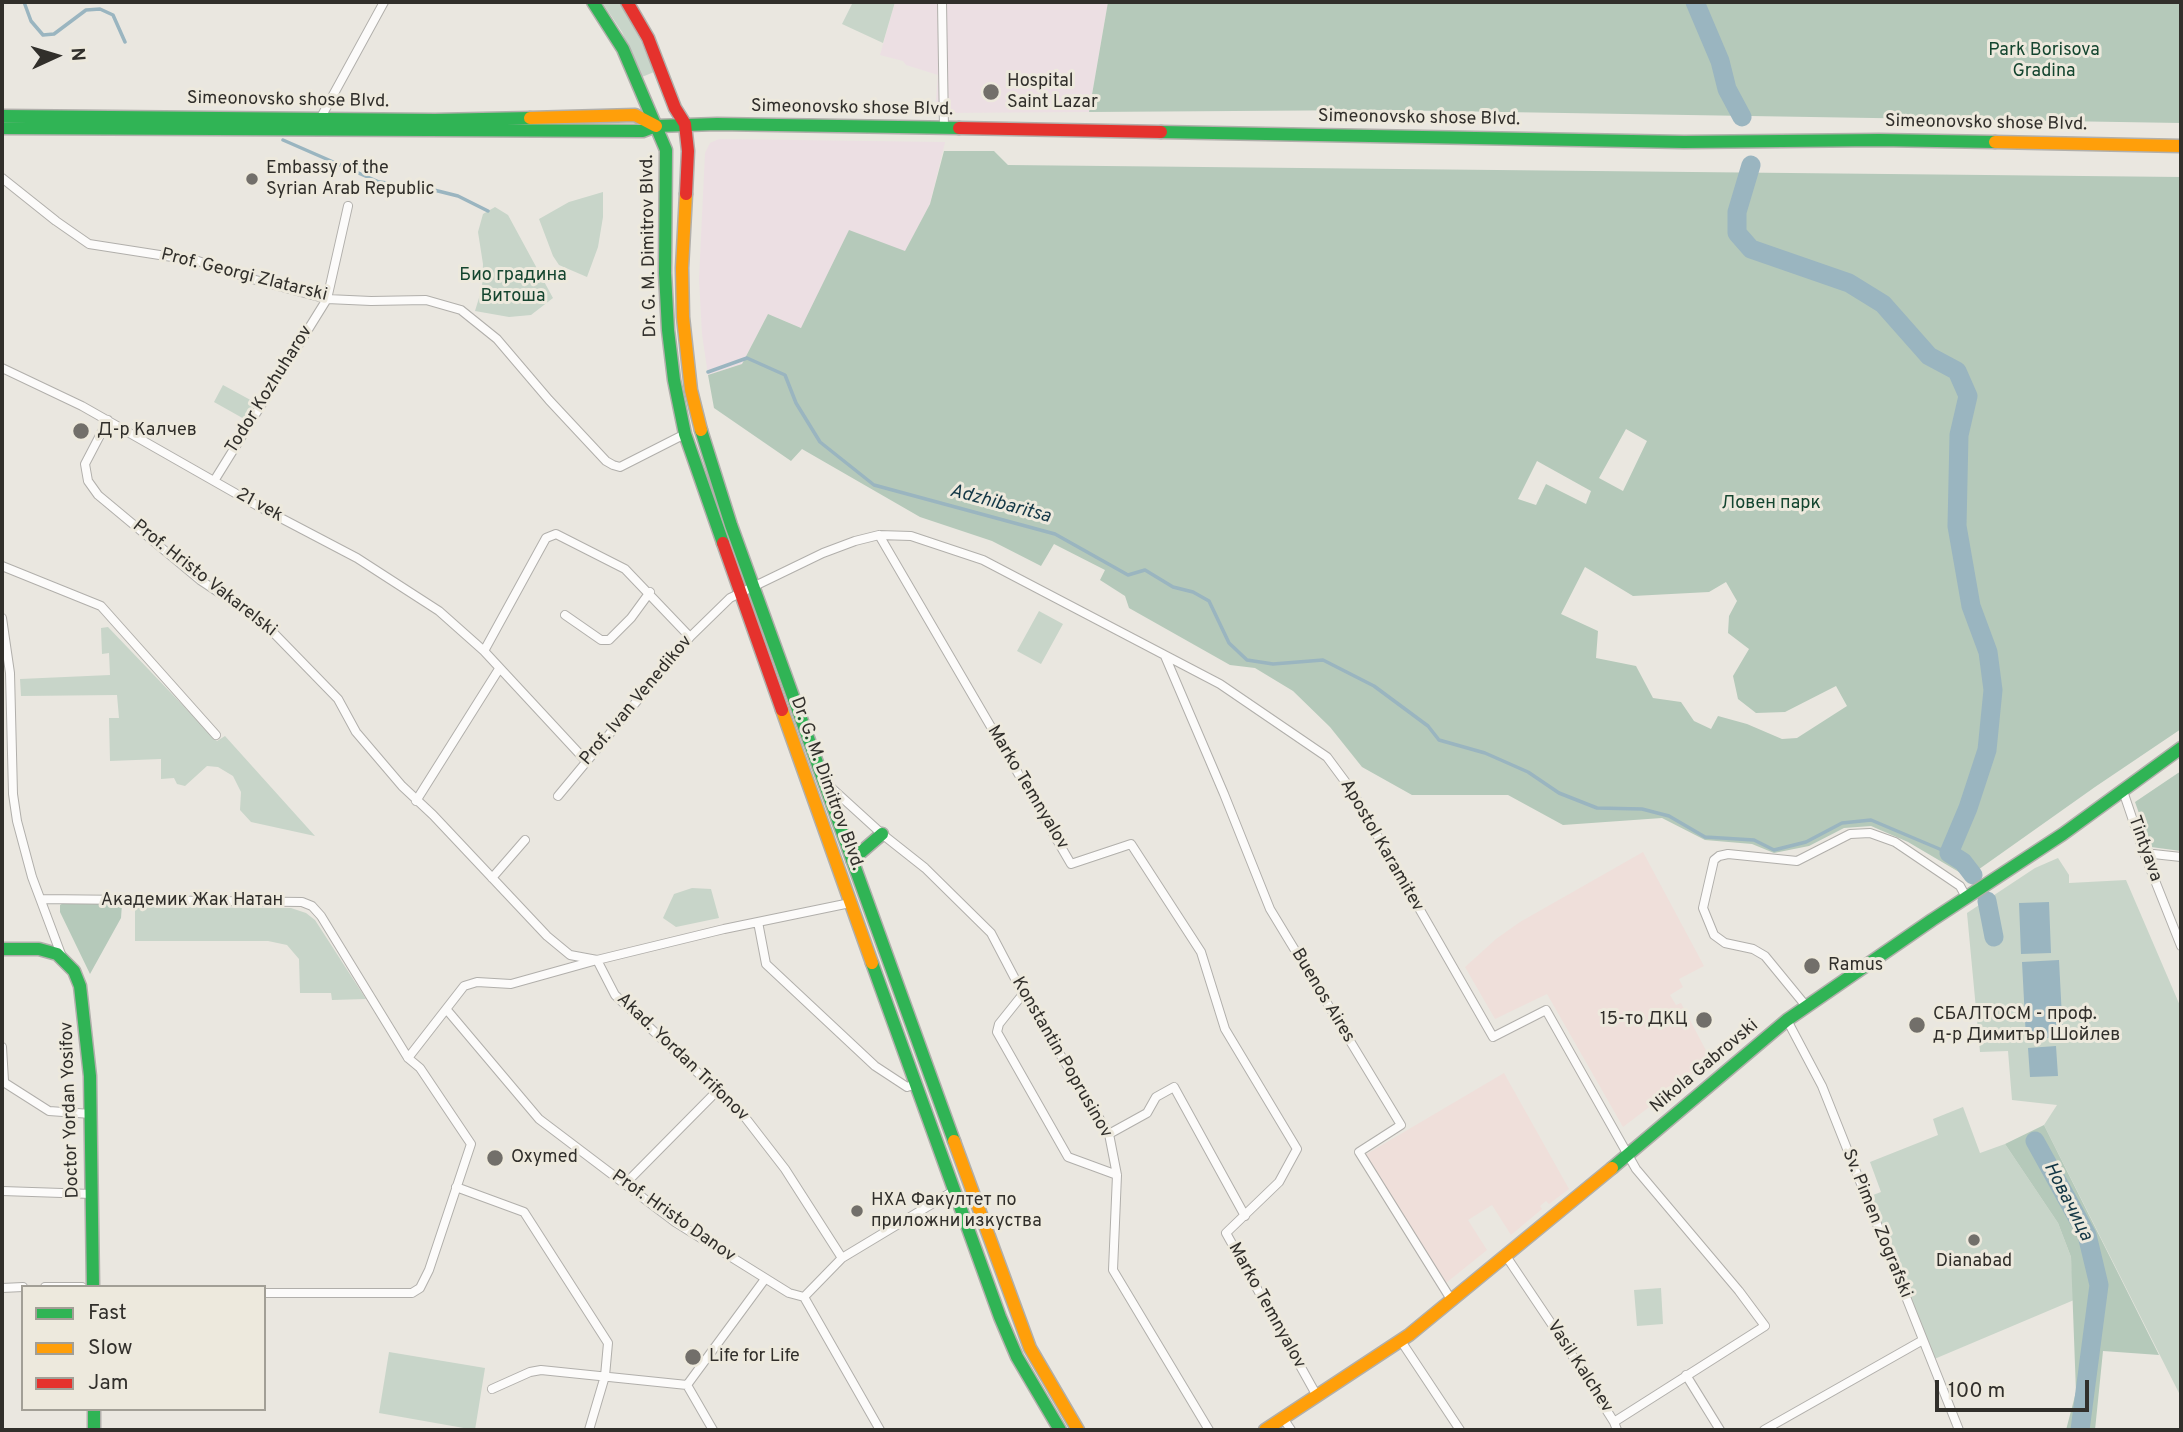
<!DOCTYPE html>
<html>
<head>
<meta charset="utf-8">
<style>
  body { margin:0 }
  #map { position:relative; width:2183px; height:1432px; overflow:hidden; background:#eae7e0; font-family:Overpass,sans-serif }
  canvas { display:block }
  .frame { position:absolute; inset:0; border:4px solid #312f2b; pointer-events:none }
  .legend { position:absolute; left:21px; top:1285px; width:245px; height:126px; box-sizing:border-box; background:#ede9dd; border:2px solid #a29f96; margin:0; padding:9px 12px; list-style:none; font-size:21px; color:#312f2b }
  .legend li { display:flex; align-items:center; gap:14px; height:35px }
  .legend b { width:35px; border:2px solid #a29f96 }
  .north { position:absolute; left:21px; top:21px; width:70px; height:70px; -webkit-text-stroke:5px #ede9dd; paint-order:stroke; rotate:86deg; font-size:19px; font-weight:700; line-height:28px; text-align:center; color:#312f2b }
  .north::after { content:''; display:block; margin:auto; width:24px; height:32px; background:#312f2b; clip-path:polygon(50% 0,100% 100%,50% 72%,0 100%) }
  .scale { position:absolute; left:1935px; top:1380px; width:154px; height:32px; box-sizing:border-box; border:4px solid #312f2b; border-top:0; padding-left:9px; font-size:21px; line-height:24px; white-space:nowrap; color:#312f2b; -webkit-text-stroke:5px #ede9dd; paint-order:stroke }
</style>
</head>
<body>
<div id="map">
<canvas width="2183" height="1432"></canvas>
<div class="frame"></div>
<ul class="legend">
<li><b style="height:9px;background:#30b455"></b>Fast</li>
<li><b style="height:9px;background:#ff9f0a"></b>Slow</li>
<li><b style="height:9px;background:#e5322d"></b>Jam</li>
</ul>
<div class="north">N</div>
<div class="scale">100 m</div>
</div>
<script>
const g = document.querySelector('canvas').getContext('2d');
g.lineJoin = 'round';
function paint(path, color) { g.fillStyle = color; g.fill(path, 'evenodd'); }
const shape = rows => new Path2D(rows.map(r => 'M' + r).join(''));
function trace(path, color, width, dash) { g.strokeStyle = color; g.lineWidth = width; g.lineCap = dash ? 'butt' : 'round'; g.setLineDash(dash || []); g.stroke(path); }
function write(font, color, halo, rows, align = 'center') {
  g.font = font + ' Overpass,sans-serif'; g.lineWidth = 6; g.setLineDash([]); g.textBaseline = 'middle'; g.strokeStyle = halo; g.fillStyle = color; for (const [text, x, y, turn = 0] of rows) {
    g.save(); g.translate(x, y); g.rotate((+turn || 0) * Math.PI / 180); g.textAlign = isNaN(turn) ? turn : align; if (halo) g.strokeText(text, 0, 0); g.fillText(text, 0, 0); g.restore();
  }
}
paint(shape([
  [895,2,1108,2,1089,112,935,113,938,75,906,65,903,61,880,55],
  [719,139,945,142,930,204,905,252,801,328,768,314,742,364,708,375,702,334,699,279,705,153,710,143]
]), '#ecdfe3');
paint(shape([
  [1643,852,1704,966,1679,979,1683,987,1670,995,1676,1005,1681,1003,1711,1060,1623,1127,1547,994,1495,1019,1465,967,1496,939,1520,922],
  [1504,1073,1569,1189,1549,1204,1546,1201,1540,1206,1542,1209,1511,1235,1492,1205,1468,1220,1487,1250,1446,1283,1365,1155]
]), '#efdfda');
paint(shape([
  [602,2,620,2,641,41,654,72,642,77,622,32],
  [853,2,895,2,883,43,842,24],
  [603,192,603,217,598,247,587,277,559,265,553,256,539,219,569,202],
  [495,207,508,215,553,298,531,315,509,317,475,311,482,288,483,264,478,232,483,214],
  [223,385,256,403,246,420,214,402],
  [1039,611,1063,624,1041,664,1017,651],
  [108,627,217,741,225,736,315,836,251,822,240,810,241,792,233,776,218,767,207,766,185,786,177,784,174,778,161,779,161,759,110,761,109,718,119,718,117,695,21,696,20,679,110,675,109,653,102,654,101,628],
  [2058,858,2069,875,2069,883,2126,880,2181,1008,2181,1397,2044,1125,2057,1105,2012,1100,2008,1051,1980,1052,1967,913,2035,868],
  [692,888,711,889,719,918,676,927,663,918,674,894],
  [135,907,291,908,306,913,315,920,366,999,332,1000,331,993,300,993,299,959,287,945,268,941,135,941],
  [1963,1107,1980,1153,2005,1144,2058,1223,2071,1257,2074,1300,1932,1360,1865,1198,1881,1192,1870,1162,1938,1135,1933,1119],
  [1661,1288,1663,1324,1637,1326,1634,1290],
  [389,1352,485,1368,475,1430,379,1413]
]), '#c8d5c9');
paint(shape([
  [1108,2,2181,2,2181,123,1380,110,1089,112],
  [944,151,994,151,1008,165,2181,177,2181,729,2095,787,1975,872,1959,872,1908,842,1871,826,1844,828,1809,846,1774,853,1752,844,1705,840,1662,818,1563,825,1508,795,1412,795,1362,767,1330,727,1293,691,1255,668,1230,665,1129,608,1125,596,1100,580,1105,570,1054,544,1041,566,992,541,920,517,802,449,791,461,714,408,708,375,742,364,768,314,801,328,849,230,905,251,930,204],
  [1626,429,1647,441,1623,491,1599,478],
  [1537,461,1591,491,1586,504,1546,484,1536,505,1518,499],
  [1585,567,1633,596,1709,592,1726,582,1737,601,1729,616,1728,633,1749,649,1733,676,1738,699,1756,713,1785,712,1836,686,1847,706,1797,738,1782,739,1747,724,1718,716,1711,729,1694,721,1681,702,1653,698,1636,666,1596,658,1598,631,1561,614],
  [2181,771,2181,851,2151,847,2135,802],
  [65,902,122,904,121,918,90,974,60,912,60,905],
  [2044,1125,2159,1355,2103,1351,2095,1430,2066,1430,2076,1392,2071,1257,2058,1223,2005,1144]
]), '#b5c9ba');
paint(shape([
  [2049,902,2051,953,2021,954,2019,903],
  [2059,960,2063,1037,2026,1039,2022,962],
  [2056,1046,2058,1076,2030,1077,2028,1048]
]), '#9ab5c0');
trace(shape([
  [24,2,31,21,43,35,54,34,86,10,100,9,113,15,125,42],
  [283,140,379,182,422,187,458,196,488,211],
  [708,372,747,358,785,375,796,403,820,442,874,485,1055,534,1128,575,1145,570,1173,587,1193,592,1209,601,1229,643,1247,660,1273,664,1323,660,1374,686,1428,726,1439,740,1485,753,1528,772,1559,793,1597,808,1642,809,1669,816,1705,837,1754,840,1774,850,1806,842,1842,823,1871,820,1949,853]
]), '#9ab5c0', 3.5);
trace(shape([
  [1695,2,1720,61,1727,89,1742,117],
  [1751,165,1737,212,1737,233,1751,249,1849,283,1883,304,1929,356,1957,371,1968,396,1959,435,1957,526,1971,606,1988,652,1993,690,1987,750,1968,808,1949,853,1963,862,1973,875],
  [1987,901,1994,937],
  [2035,1141,2087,1235,2099,1285,2080,1430]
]), '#9ab5c0', 19);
const street = shape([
  [942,2,944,128],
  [320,119,384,2],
  [2,178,56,221,89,244,198,261,252,279,327,299,371,301,426,300,461,310,497,339,549,400,606,461,613,465,620,467,685,434],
  [2,368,82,406,256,505,357,558,439,611,484,651,587,762],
  [108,420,85,464,88,481,98,495,200,580,262,621,338,699,356,732,402,786,433,815,547,936,570,955,597,960],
  [214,481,327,299,348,206],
  [879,535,1071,864,1131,844,1201,952,1225,1029,1297,1149,1279,1182,1226,1233,1317,1396],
  [2,566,101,606,216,735],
  [565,615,601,640,609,640,631,618,650,592],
  [2,618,10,673,13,794,17,821,32,877,62,957],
  [484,651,546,538,556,534,625,569,690,637],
  [1165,656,1224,794,1270,909,1401,1125,1359,1152,1452,1301],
  [826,783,882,834,925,868,991,933,1023,994,1109,1134,1117,1175,1113,1270,1209,1430],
  [2123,791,2144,853,2181,946],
  [558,796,690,637,730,598,823,553,855,541,879,535,911,536,983,560,1220,684,1327,757,1350,788,1493,1037,1546,1010,1636,1169,1739,1291,1765,1326,1614,1422],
  [416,801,499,669],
  [2144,853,2181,857],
  [492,878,525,840],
  [42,899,302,902,312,906,321,916,408,1058,420,1068,471,1144,429,1270,420,1288,412,1293,264,1293],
  [758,922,766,964,875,1066,907,1087,916,1084],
  [597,960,615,995,744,1116,785,1169,842,1258],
  [1023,994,999,1024,997,1032,1068,1157,1117,1175],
  [1806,1006,1765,956,1753,949,1725,943,1714,935,1703,908,1714,860,1719,856,1728,854,1797,861,1850,834,1870,833,1895,842,1960,886,1966,897],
  [447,1010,539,1119,675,1222,789,1293,804,1297,880,1430],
  [1787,1020,1822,1086,1959,1430],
  [2,1047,4,1081],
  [408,1058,464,986,477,982,511,984,597,960,724,929,850,903],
  [2,1081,49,1111,91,1114],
  [1109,1134,1147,1113,1156,1097,1174,1087,1245,1216],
  [625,1184,717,1091],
  [456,1187,524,1212,608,1343,605,1376,589,1430],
  [2,1191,92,1194],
  [1506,1256,1565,1344,1614,1422,1617,1430],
  [45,1287,82,1287],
  [2,1288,23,1287],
  [804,1297,842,1258,955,1190],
  [1401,1341,1460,1430],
  [1686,1375,1720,1430],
  [492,1389,530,1372,541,1370,687,1385],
  [1283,1418,1291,1430],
  [713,1430,687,1385,765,1279],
  [1764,1430,1923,1340]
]);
const fast = shape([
  [593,2,623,49,666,150,665,273,668,330,674,380,685,434,723,543],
  [2,116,435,120,530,118],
  [2,128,643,131,656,126,717,124,959,128],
  [1161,132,1684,142,1879,140,1995,142],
  [701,430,731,525,954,1141],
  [852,860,882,834],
  [2,949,39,949,57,954,74,971,80,986,90,1076,93,1287],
  [872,963,1000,1317,1017,1357,1060,1430],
  [1612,1168,1787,1020,1932,920,2063,834,2181,748],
  [94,1409,94,1430]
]);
const slow = shape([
  [530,118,635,115,656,126],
  [1995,142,2181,146],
  [686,194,682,268,683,317,691,390,701,430],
  [782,710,872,963],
  [954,1141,1030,1348,1078,1430],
  [1265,1430,1409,1335,1612,1168]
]);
const jam = shape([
  [627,2,648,38,675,108,685,124,688,151,686,194],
  [959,128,1161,132],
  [723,543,782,710]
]);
trace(street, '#b1afab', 10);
trace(fast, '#b1afab', 15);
trace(slow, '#b1afab', 15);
trace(jam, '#b1afab', 15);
trace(street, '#fcfbfa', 8);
trace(fast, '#30b455', 12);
trace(slow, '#ff9f0a', 12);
trace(jam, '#e5322d', 12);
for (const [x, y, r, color] of [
  [991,92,9,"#726f6a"],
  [252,179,7,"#726f6a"],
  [81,431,9,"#726f6a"],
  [1812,966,9,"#726f6a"],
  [1704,1020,9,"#726f6a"],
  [1917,1025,9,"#726f6a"],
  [495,1158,9,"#726f6a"],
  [857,1211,7,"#726f6a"],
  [1974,1240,7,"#726f6a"],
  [693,1357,9,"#726f6a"]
]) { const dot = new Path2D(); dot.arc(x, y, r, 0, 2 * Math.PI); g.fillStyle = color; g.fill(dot); trace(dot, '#ede9dd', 2.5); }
write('18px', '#14452f', '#ede9dd', [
  ["Park Borisova",2044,51],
  ["Gradina",2044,72],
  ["Био градина",513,276],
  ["Витоша",513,297],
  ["Ловен парк",1771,504]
]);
write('18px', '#312f2b', '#ede9dd', [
  ["Hospital",1007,82],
  ["Saint Lazar",1007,103],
  ["Embassy of the",266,169],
  ["Syrian Arab Republic",266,190],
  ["Д-р Калчев",97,431],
  ["Ramus",1828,966],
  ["СБАЛТОСМ - проф.",1933,1015],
  ["д-р Димитър Шойлев",1933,1036],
  ["15-то ДКЦ",1688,1020,"right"],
  ["Oxymed",511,1158],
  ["НХА Факултет по",871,1201],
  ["приложни изкуства",871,1222],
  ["Dianabad",1974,1262,"center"],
  ["Life for Life",709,1357]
], 'left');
write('18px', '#312f2b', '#ede9dd', [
  ["Simeonovsko shose Blvd.",288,101,1],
  ["Simeonovsko shose Blvd.",852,109,1],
  ["Simeonovsko shose Blvd.",1419,119,1],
  ["Simeonovsko shose Blvd.",1986,124,1],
  ["Dr. G. M. Dimitrov Blvd.",650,246,-91],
  ["Prof. Georgi Zlatarski",244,276,14],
  ["Todor Kozhuharov",270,390,-58],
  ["21 vek",259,506,29],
  ["Prof. Hristo Vakarelski",204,579,38],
  ["Prof. Ivan Venedikov",637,701,-50],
  ["Dr. G. M. Dimitrov Blvd.",826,784,70],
  ["Marko Temnyalov",1027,788,59],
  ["Apostol Karamitev",1381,846,60],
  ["Tintyava",2144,849,70],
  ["Академик Жак Натан",192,901],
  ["Buenos Aires",1322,996,59],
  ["Akad. Yordan Trifonov",682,1058,44],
  ["Konstantin Poprusinov",1061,1058,60],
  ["Nikola Gabrovski",1705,1067,-40],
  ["Doctor Yordan Yosifov",71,1110,-92],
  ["Prof. Hristo Danov",673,1217,35],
  ["Sv. Pimen Zografski",1876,1224,68],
  ["Marko Temnyalov",1266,1306,61],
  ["Vasil Kalchev",1579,1367,57]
]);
write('italic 19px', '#133746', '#ede9dd', [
  ["Adzhibaritsa",1000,505,15],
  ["Новачица",2067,1202,63]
]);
</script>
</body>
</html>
